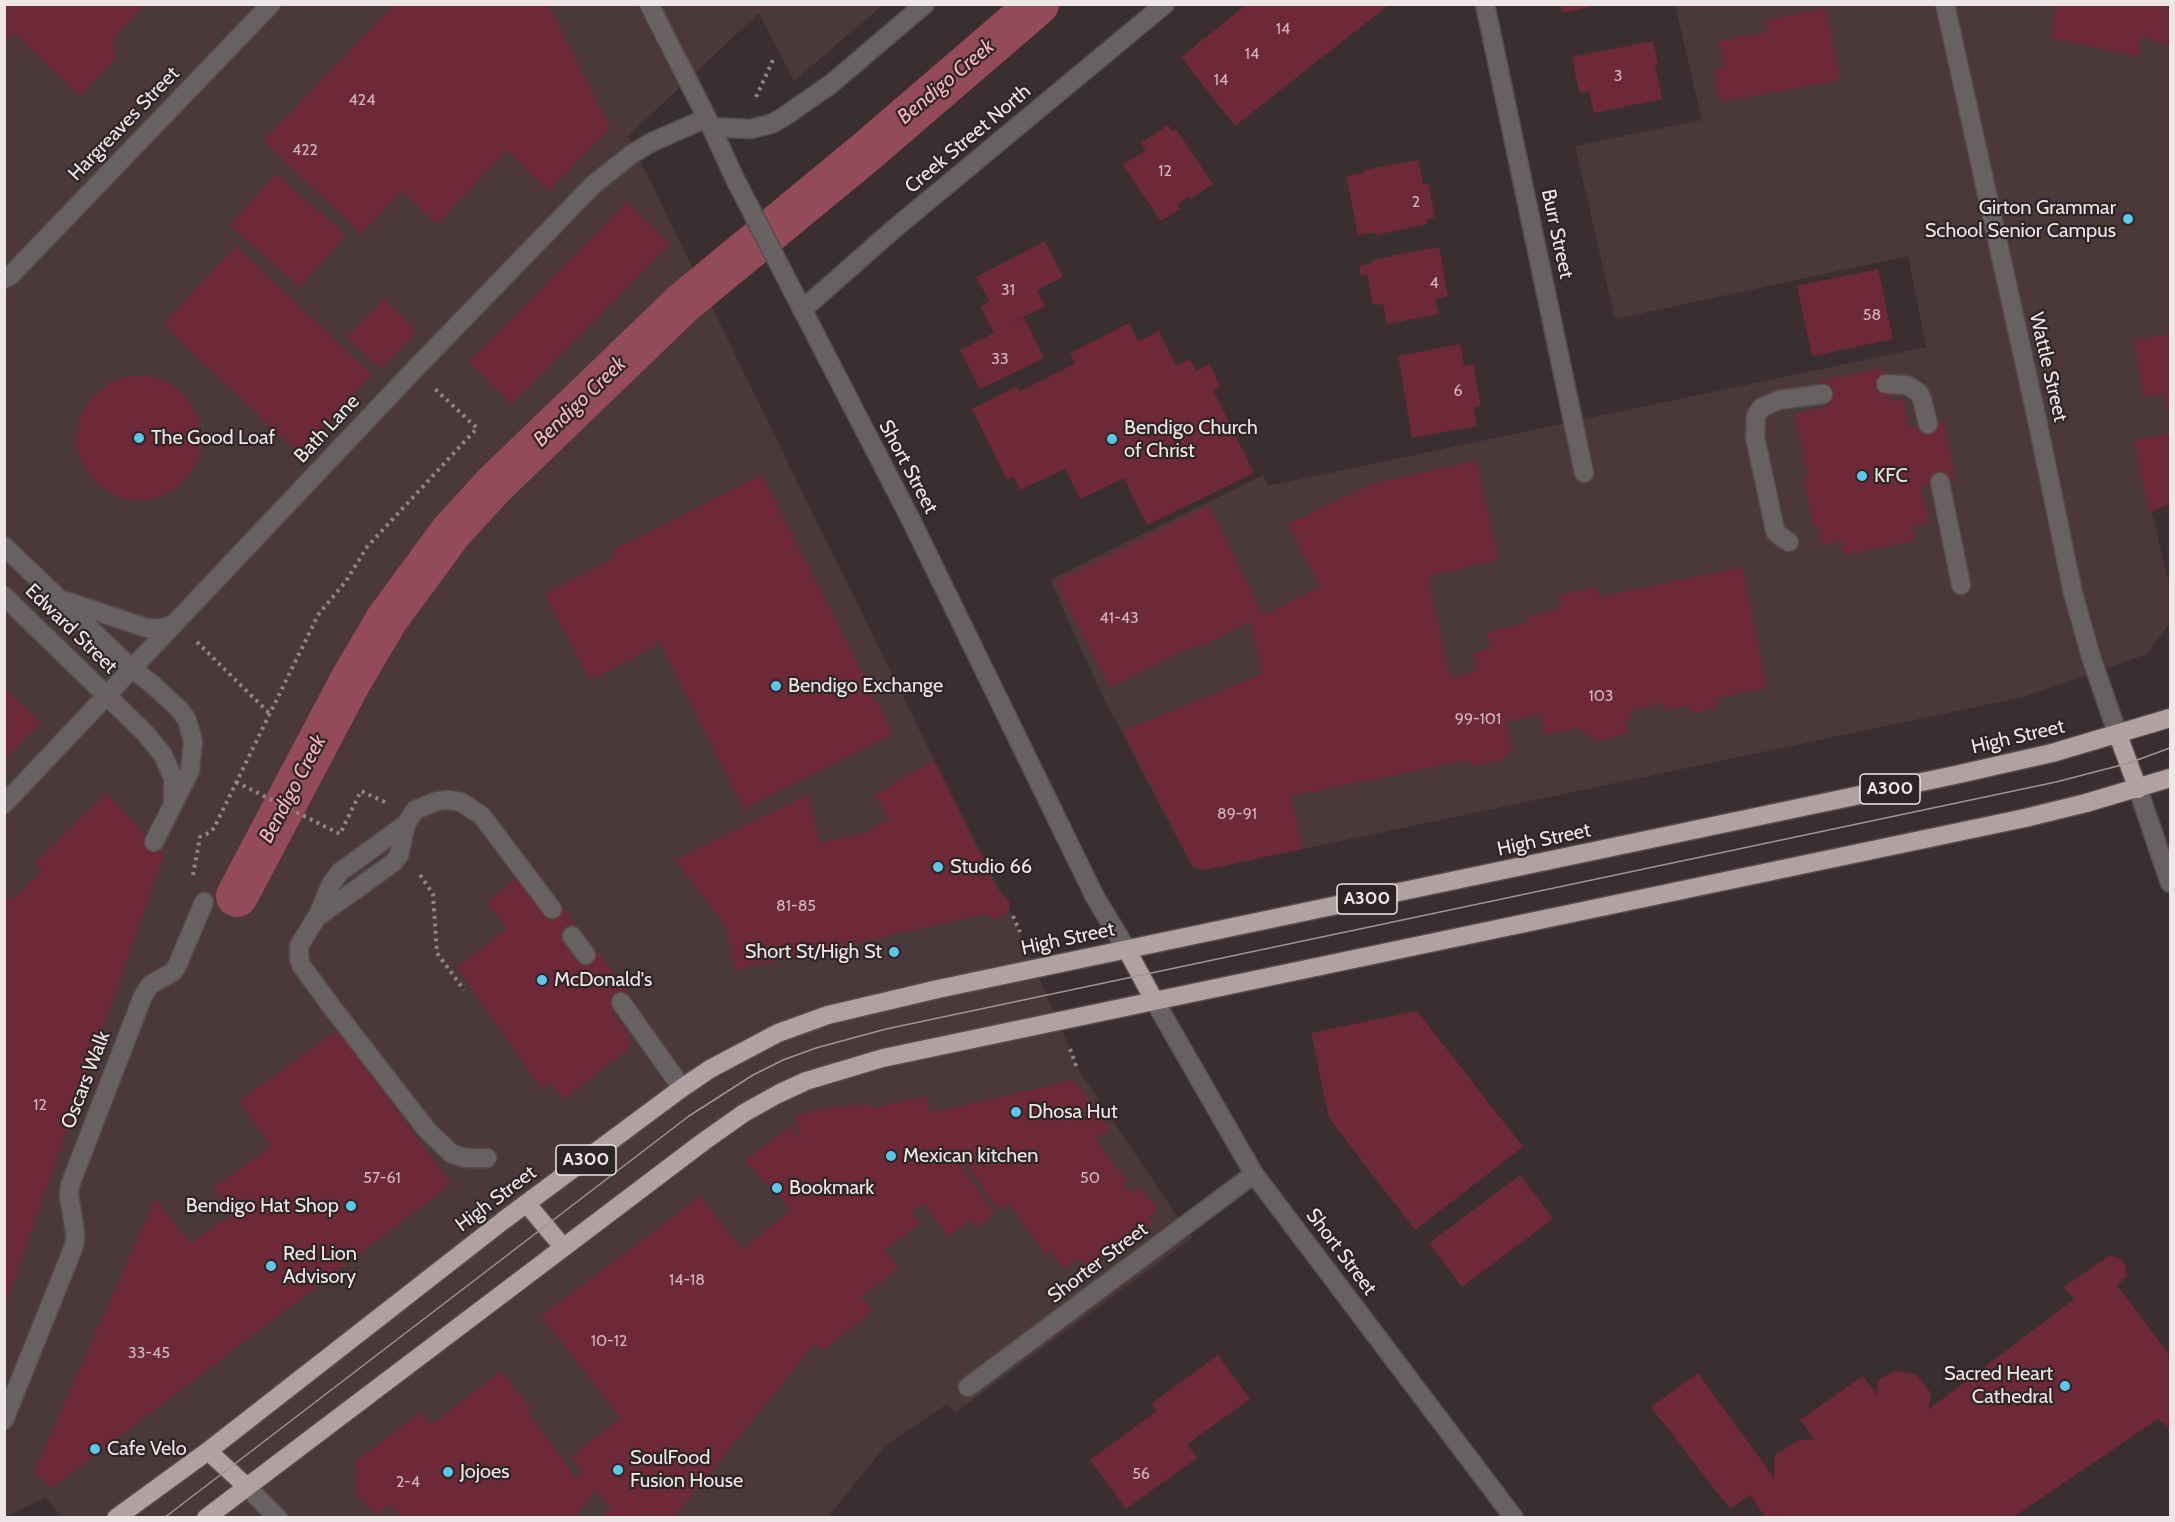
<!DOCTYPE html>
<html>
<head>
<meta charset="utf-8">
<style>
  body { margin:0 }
  #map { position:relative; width:2175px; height:1522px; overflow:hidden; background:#3b2e30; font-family:Cabin,sans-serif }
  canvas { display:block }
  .frame { position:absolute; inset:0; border:6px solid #eee6e7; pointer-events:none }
</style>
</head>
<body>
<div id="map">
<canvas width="2175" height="1522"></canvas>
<div class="frame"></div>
</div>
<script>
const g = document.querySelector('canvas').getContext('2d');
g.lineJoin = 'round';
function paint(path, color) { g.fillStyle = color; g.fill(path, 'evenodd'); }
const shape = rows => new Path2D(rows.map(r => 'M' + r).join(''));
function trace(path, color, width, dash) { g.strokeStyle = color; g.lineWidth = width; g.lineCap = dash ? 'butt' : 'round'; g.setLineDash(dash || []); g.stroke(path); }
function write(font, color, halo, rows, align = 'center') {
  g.font = font + ' Cabin,sans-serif'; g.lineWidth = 4.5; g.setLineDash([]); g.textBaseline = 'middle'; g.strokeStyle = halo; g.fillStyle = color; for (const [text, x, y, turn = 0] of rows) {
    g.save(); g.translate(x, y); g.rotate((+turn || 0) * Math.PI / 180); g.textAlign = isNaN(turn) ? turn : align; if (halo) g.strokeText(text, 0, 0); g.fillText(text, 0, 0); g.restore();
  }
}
paint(shape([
  [5,5,883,5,794,81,759,13,628,136,934,760,1010,911,1080,1072,1192,1238,955,1413,947,1404,886,1445,828,1517,62,1518,46,1497,5,1518],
  [1675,5,2170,5,2170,433,2135,440,2170,589,2170,622,2147,654,2023,697,1203,870,1192,866,1101,693,1050,580,1263,475,1268,486,1926,347,1908,256,1615,319,1575,146,1702,120]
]), '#4a383b');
trace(shape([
  [237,896,351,680,387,619,451,532,494,485,683,303,866,152,1038,4]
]), '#944b59', 42);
paint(shape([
  [4,4,145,4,114,37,115,59,80,96,14,33,4,43],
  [395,4,548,4,610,128,548,191,507,150,437,224,402,191,361,234,263,141],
  [1247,4,1390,4,1235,126,1181,57],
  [1560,4,1596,4,1597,5,1562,13],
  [2057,4,2170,4,2170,46,2142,36,2139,57,2051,38],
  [1826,8,1840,80,1720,102,1714,70,1724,68,1719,41,1767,32,1766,20],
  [1653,41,1658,64,1655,65,1662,99,1594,113,1589,91,1579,93,1572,57],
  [1168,125,1172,131,1176,129,1213,184,1191,199,1189,196,1177,205,1180,209,1161,221,1123,165,1146,150,1141,143],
  [1418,160,1423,184,1428,183,1435,217,1426,219,1427,224,1376,235,1375,232,1358,235,1346,176,1364,173,1364,170],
  [276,174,346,235,300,287,230,226],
  [627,202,670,244,512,404,469,362],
  [1045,241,1063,277,1037,290,1045,306,1004,327,1024,318,1044,358,980,389,960,350,994,333,981,307,990,302,976,277],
  [236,246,372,375,298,452,163,324],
  [1439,247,1448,296,1435,299,1439,314,1387,324,1383,304,1373,305,1367,274,1361,276,1359,266,1373,263,1372,260],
  [1878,269,1893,339,1812,356,1797,286],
  [384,299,417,332,380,369,347,337],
  [1129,323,1138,341,1159,331,1176,366,1190,359,1196,371,1210,364,1220,387,1213,390,1254,473,1147,525,1124,478,1080,499,1065,469,1020,490,1014,477,1007,480,972,409,1017,386,1019,392,1075,364,1070,353],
  [2170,334,2170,409,2167,410,2164,393,2144,397,2134,340],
  [1460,344,1464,366,1473,364,1481,406,1473,407,1477,426,1412,438,1398,356],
  [1883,368,1890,401,1903,399,1909,428,1944,421,1955,480,1920,486,1930,522,1912,526,1914,541,1844,555,1841,541,1822,545,1819,526,1813,527,1804,478,1808,477,1795,414,1826,407,1820,381],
  '77 438a62 62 0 1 1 124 0a62 62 0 1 1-124 0Z',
  [2170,433,2170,503,2149,514,2134,440],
  [1476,461,1499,560,1428,576,1450,677,1477,671,1473,653,1491,648,1487,632,1528,623,1526,617,1561,608,1559,595,1597,587,1599,597,1742,567,1767,688,1716,698,1718,708,1692,713,1689,705,1664,711,1662,703,1630,711,1631,719,1625,720,1628,733,1596,741,1581,731,1580,728,1545,735,1540,714,1505,722,1512,748,1501,761,1473,766,1469,760,1291,796,1302,849,1203,870,1192,866,1123,731,1262,674,1251,621,1198,648,1196,645,1110,688,1055,582,1209,505,1263,615,1320,587,1288,524,1372,484],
  [762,475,893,734,744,809,658,639,654,647,590,680,545,594,616,557,613,550],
  [4,688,41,723,4,760],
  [934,760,997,889,1009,901,1010,906,1006,914,995,919,986,914,735,970,726,926,675,860,809,794,819,843,870,832,869,829,889,820,875,795],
  [106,793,164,854,4,1308,4,893,12,901,43,870,35,863],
  [516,879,537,906,541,904,548,914,561,905,577,927,565,937,582,960,595,949,628,992,615,1003,618,1007,612,1012,627,1032,630,1048,563,1099,550,1082,542,1089,457,968,507,928,487,902],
  [1417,1011,1523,1147,1415,1230,1329,1118,1311,1033],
  [338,1030,451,1184,52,1488,34,1471,155,1199,191,1243,233,1214,214,1188,271,1146,239,1101],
  [1071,1081,1078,1085,1110,1129,1095,1139,1127,1182,1122,1185,1124,1187,1127,1186,1132,1193,1141,1187,1158,1210,1149,1217,1153,1223,1088,1270,1079,1258,1064,1269,1049,1250,1045,1253,1008,1203,998,1209,959,1154,954,1157,995,1214,977,1227,972,1219,948,1236,924,1203,911,1212,920,1224,884,1250,899,1268,861,1297,873,1311,822,1351,815,1343,673,1518,602,1518,610,1508,596,1490,574,1518,403,1518,388,1504,378,1515,355,1495,357,1460,421,1412,431,1425,501,1371,530,1407,526,1410,576,1478,583,1473,571,1457,621,1418,541,1316,700,1196,742,1249,792,1209,757,1174,746,1160,790,1127,801,1141,795,1115,838,1106,872,1105,872,1108,926,1096,929,1113],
  [1520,1175,1553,1219,1462,1287,1429,1243],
  [2109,1256,2121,1259,2126,1266,2127,1277,2117,1285,2170,1356,2170,1428,2158,1419,2012,1518,1766,1518,1750,1495,1730,1509,1651,1407,1698,1373,1774,1478,1775,1455,1799,1440,1815,1440,1800,1420,1863,1376,1877,1395,1878,1380,1895,1371,1916,1374,1931,1393,1928,1410,2074,1299,2064,1287],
  [1218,1355,1250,1399,1187,1444,1197,1458,1126,1509,1090,1460,1157,1411,1151,1404]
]), '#6e2939');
const lane = shape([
  [1886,384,1907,385,1919,393,1922,399,1928,424],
  [1940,482,1961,585],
  [1789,542,1776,533,1775,530,1755,437,1756,416,1761,408,1779,400,1823,394],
  [131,668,152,684,180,710,187,720,193,741,190,771,154,842],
  [106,695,145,733,163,755,173,778,173,800],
  [406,824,399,855,394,862,316,918,299,946,299,958,301,965,331,1006,427,1130,452,1154,466,1158,487,1158],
  [317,917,331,884,340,872,406,824,415,810,437,801,449,800,461,802,482,816,552,909],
  [572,936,586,955],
  [621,1002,682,1088],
  [968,1387,1254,1174]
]);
const street = shape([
  [649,4,707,118,736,181,909,516,1095,897,1127,950],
  [1485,4,1584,473],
  [1945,4,2036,415,2073,593,2091,657,2118,735],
  [711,127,750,129,771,124,782,118,831,84,925,4],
  [4,279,10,276,271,4],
  [802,310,894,229,1165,4],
  [4,546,131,668],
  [4,596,106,695],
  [66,601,147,628,163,628,174,624],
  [2138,789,2170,883],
  [4,804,414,370,594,184,632,154,652,142,707,118],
  [1154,1000,1254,1174,1514,1518],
  [4,1420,72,1251,75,1241,75,1232,69,1195,70,1185,143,996,150,985,173,972,177,966,204,902],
  [246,1486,278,1518]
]);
const highway = shape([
  [2118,735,2138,789],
  [1127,950,1154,1000],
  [527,1204,563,1247],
  [208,1451,246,1486],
  [116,1518,208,1451,504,1220,682,1088,710,1069,778,1033,828,1015,938,989,1955,775,2052,753,2170,718],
  [206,1518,703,1142,744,1113,778,1094,806,1081,883,1058,2025,818,2086,803,2170,778]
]);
trace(lane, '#584b4d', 21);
trace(street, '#584b4d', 21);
trace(highway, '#584b4d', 21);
trace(shape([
  [756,97,773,60],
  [197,642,270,714],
  [236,782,340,834,361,791,385,802],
  [193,875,200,837,209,833,214,828,318,615,346,581,367,547,477,428,435,389],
  [420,875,433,894,437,953,464,990],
  [1013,916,1020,932],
  [1070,1049,1077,1068]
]), '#908587', 4, [3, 4.5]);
trace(lane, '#686162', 18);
trace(street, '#686162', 18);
trace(highway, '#b1a1a3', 18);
trace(shape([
  [164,1518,689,1116,753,1075,783,1060,816,1048,886,1029,2056,782,2129,763,2170,748]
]), '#9f9596', 1.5);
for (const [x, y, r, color] of [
  [2128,219,6,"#5ac8e6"],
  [139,438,6,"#5ac8e6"],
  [1112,439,6,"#5ac8e6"],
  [1862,476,6,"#5ac8e6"],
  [776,686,6,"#5ac8e6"],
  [938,867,6,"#5ac8e6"],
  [894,952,6,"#5ac8e6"],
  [542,980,6,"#5ac8e6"],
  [1016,1112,6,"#5ac8e6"],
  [891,1156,6,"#5ac8e6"],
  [777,1188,6,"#5ac8e6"],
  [351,1206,6,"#5ac8e6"],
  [271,1266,6,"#5ac8e6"],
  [2065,1386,6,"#5ac8e6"],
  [95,1449,6,"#5ac8e6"],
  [618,1470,6,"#5ac8e6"],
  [448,1472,6,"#5ac8e6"]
]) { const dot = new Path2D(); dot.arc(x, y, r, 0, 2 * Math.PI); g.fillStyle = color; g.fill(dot); trace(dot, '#302526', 2); }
write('16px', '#ceb7bc', null, [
  ["14",1283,29],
  ["14",1252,54],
  ["3",1618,76],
  ["14",1221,80],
  ["424",362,100],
  ["422",305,150],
  ["12",1165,171],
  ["2",1416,202],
  ["4",1434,283],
  ["31",1008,290],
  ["58",1872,315],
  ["33",1000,359],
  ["6",1458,391],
  ["41-43",1119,618],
  ["103",1601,696],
  ["99-101",1478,719],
  ["89-91",1237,814],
  ["81-85",796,906],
  ["12",40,1105],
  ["57-61",382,1178],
  ["50",1090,1178],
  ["14-18",687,1280],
  ["10-12",609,1341],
  ["33-45",149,1353],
  ["56",1141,1474],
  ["2-4",408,1482]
]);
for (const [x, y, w] of [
  [1890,789,60],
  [1367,899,60],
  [586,1160,60]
]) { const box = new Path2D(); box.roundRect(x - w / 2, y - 15, w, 30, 4.5); g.fillStyle = '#302526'; g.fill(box); trace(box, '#eee6e7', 1.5); }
write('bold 18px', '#eee6e7', null, [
  ["A300",1890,789],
  ["A300",1367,899],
  ["A300",586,1160]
]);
write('20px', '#eee6e7', '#302526', [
  ["Hargreaves Street",124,124,-46],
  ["Creek Street North",968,139,-40],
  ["Burr Street",1557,234,78],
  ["Wattle Street",2048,367,77],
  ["Bath Lane",327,429,-47],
  ["Short Street",908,467,62],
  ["Edward Street",71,629,44],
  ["High Street",2018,737,-13],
  ["High Street",1544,840,-12],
  ["High Street",1068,939,-12],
  ["Oscars Walk",86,1080,-69],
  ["High Street",496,1199,-37],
  ["Short Street",1341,1252,53],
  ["Shorter Street",1098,1263,-37]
]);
write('20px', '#eee6e7', '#302526', [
  ["Girton Grammar",2116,208,"right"],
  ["School Senior Campus",2116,231,"right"],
  ["Bendigo Church",1124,428],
  ["of Christ",1124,451],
  ["The Good Loaf",151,438],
  ["KFC",1874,476],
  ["Bendigo Exchange",788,686],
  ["Studio 66",950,867],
  ["Short St/High St",882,952,"right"],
  ["McDonald's",554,980],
  ["Dhosa Hut",1028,1112],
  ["Mexican kitchen",903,1156],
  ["Bookmark",789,1188],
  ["Bendigo Hat Shop",339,1206,"right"],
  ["Red Lion",283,1254],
  ["Advisory",283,1277],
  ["Sacred Heart",2053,1374,"right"],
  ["Cathedral",2053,1397,"right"],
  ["Cafe Velo",107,1449],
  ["SoulFood",630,1458],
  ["Fusion House",630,1481],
  ["Jojoes",460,1472]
], 'left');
write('italic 21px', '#f5b4bd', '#302526', [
  ["Bendigo Creek",946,82,-40],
  ["Bendigo Creek",580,402,-44],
  ["Bendigo Creek",293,789,-62]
]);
</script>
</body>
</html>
